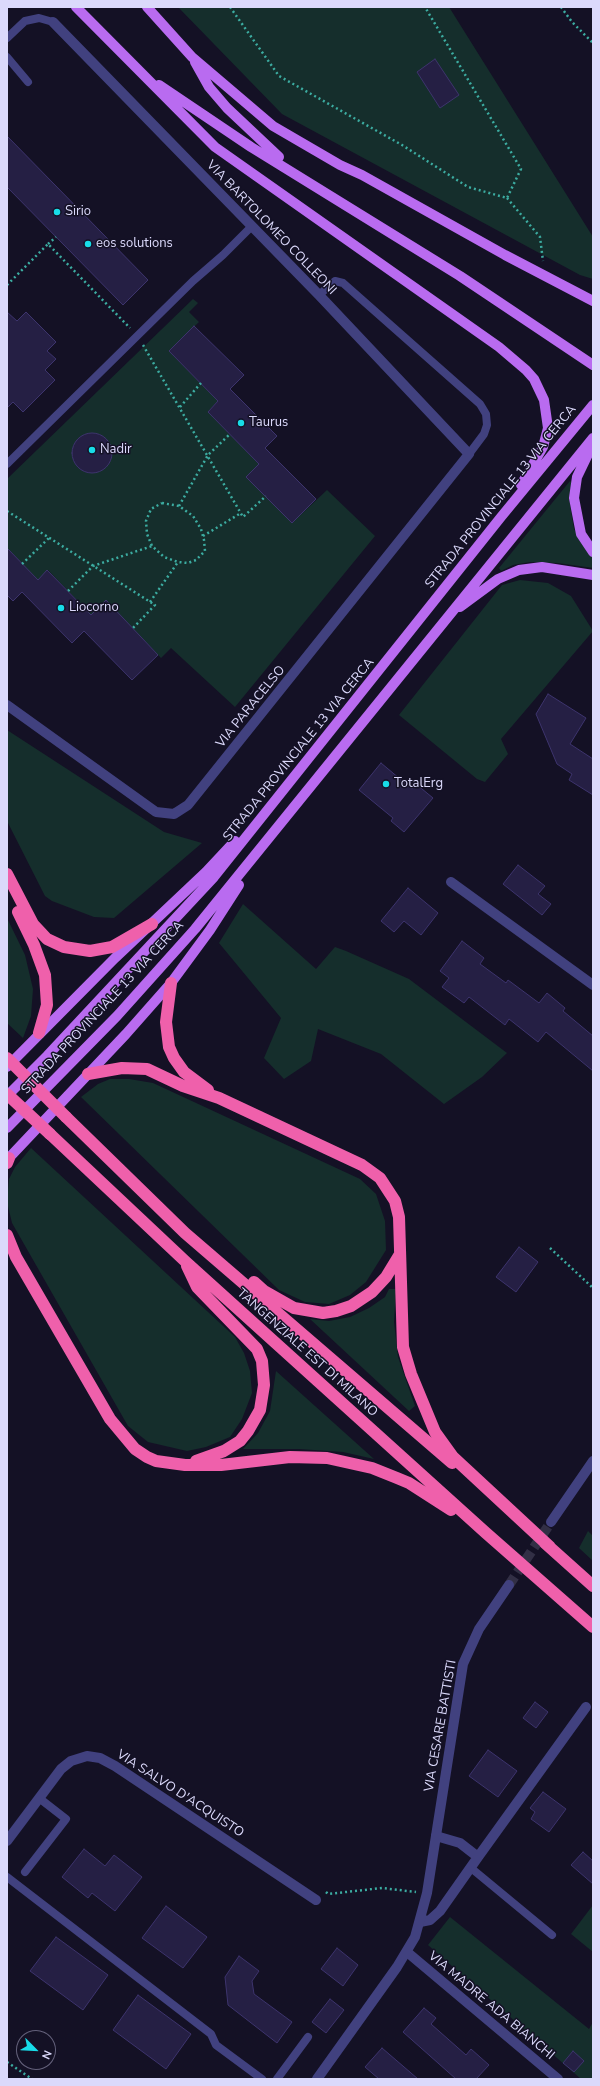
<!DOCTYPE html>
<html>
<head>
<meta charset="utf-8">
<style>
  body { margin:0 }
  #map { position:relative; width:600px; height:2086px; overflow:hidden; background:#141125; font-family:"Nunito Sans",sans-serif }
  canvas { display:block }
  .frame { position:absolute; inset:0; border:8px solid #dbd9fb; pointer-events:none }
  .north { position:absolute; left:16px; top:2030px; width:40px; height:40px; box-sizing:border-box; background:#141125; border:1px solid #64617b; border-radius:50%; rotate:114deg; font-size:11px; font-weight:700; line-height:16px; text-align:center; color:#dbd9fb }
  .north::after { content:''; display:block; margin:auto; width:14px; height:18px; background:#18dce8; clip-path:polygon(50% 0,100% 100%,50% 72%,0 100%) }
</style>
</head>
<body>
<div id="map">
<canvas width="600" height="2086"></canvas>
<div class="frame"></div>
<div class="north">N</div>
</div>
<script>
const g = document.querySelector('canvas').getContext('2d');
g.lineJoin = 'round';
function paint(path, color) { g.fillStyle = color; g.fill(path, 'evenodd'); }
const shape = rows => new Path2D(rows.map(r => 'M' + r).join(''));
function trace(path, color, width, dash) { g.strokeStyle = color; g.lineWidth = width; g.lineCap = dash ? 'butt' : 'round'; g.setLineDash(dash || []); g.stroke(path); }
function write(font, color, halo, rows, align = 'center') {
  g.font = font + ' "Nunito Sans",sans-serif'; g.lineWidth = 3; g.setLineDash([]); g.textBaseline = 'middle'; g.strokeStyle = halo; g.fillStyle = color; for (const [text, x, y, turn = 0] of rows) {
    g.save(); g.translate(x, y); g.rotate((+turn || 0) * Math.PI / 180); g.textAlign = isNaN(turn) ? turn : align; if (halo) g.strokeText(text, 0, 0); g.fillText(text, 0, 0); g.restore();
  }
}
paint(shape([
  [178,7,449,7,593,237,593,279,580,275,282,114],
  [193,299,198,303,189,312,199,322,169,351,218,401,208,412,259,464,246,477,292,523,327,490,375,536,235,707,171,648,161,658,106,601,91,615,48,570,38,580,7,548,7,479],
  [570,481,572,483,570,505,574,529,593,558,593,568,558,563,530,562,513,565,501,571,499,568],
  [520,580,548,583,571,596,593,631,501,739,508,754,485,782,477,779,399,715,502,585],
  [7,730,164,832,202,843,114,918,94,917,52,901,45,896,7,821],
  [243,904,316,969,335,947,346,951,409,979,507,1053,482,1077,444,1104,381,1054,318,1029,311,1061,284,1079,264,1058,281,1018,219,943],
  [7,918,25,955,33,989,31,1016,23,1038,7,1023],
  [110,1079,129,1079,153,1083,360,1179,376,1194,385,1221,386,1250,366,1282,350,1295,329,1304,305,1302,279,1290,81,1097,98,1084],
  [31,1148,235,1337,244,1353,250,1371,252,1393,242,1419,230,1437,206,1447,187,1451,148,1442,128,1426,12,1223,7,1202,9,1179,15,1167],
  [389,1289,396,1289,394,1322,398,1357,415,1406,409,1411,310,1319,329,1321,350,1317,369,1308,385,1297],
  [276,1371,374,1459,343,1452,299,1449,243,1449,258,1433,270,1411],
  [588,1531,593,1536,593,1561,579,1548],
  [593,1905,593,1952,571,1934],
  [450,1917,589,2029,593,2022,593,2079,581,2079,428,1945]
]), '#152e2c');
const building = shape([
  [435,59,459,95,440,108,417,72,435,59],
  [7,136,148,280,123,305,7,187,7,136],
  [7,312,17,321,26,312,56,342,47,351,56,359,45,370,55,380,23,412,13,402,7,408,7,312],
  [194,326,244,375,230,389,277,436,265,448,316,499,292,523,246,477,259,464,208,412,218,401,169,351,194,326],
  '72 453a20 20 0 1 1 40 0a20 20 0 1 1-40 0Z',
  [7,548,38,580,47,570,91,615,106,600,158,655,132,680,84,631,72,643,22,592,13,601,7,595,7,548],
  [548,694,586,718,570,744,593,759,593,795,569,780,572,774,557,764,536,714,548,694],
  [381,763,412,789,416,784,433,798,404,832,391,821,393,818,359,790,381,763],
  [518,865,545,886,538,894,551,904,542,915,503,884,518,865],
  [408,888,438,913,421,935,404,921,394,932,381,921,408,888],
  [462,941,484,958,480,964,506,983,508,980,539,1003,547,993,565,1008,563,1011,593,1036,593,1071,546,1032,538,1042,509,1019,505,1025,469,997,464,1003,442,987,449,978,440,971,462,941],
  [519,1247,538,1262,516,1292,496,1277,519,1247],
  [535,1702,548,1712,536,1728,523,1718,535,1702],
  [488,1750,517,1771,498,1797,469,1776,488,1750],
  [543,1792,566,1809,549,1832,531,1819,535,1812,530,1808,543,1792],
  [84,1849,105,1866,114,1855,142,1877,115,1911,92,1893,88,1898,62,1877,84,1849],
  [583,1852,593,1861,593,1884,571,1865,583,1852],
  [166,1906,207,1937,183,1968,142,1938,166,1906],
  [56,1937,108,1975,83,2010,30,1971,56,1937],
  [337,1948,358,1965,343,1986,321,1969,337,1948],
  [239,1956,259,1971,252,1981,254,1994,292,2022,277,2043,228,2005,225,1977,239,1956],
  [138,1995,191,2034,166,2069,113,2030,138,1995],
  [330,1999,344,2010,326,2033,312,2022,330,1999],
  [424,2008,436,2018,431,2024,466,2055,471,2049,489,2065,476,2079,456,2079,403,2032,424,2008],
  [382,2048,418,2079,379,2079,365,2067,382,2048],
  [573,2051,584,2061,574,2072,563,2063,573,2051]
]);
paint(building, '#251f44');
trace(building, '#3d346d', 1);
trace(shape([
  [509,1585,551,1522]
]), '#322f45', 10, [10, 5]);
trace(shape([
  [230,7,279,76,402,145,468,187,507,198,521,169,425,7],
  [561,7,572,22,593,43],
  [507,198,540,237,543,261],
  [48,244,56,237],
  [7,285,48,244,130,328],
  [143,345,243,517,266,496],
  [180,407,201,383],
  [162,503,179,506,193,516,201,529,204,540,205,551,196,560,188,563,178,562,164,557,152,546,147,534,146,521,151,509,162,503],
  [179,506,208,455,230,434],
  [7,511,155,605,133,628],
  [203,536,241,513],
  [22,564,49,538],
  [68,591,93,566,152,546],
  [150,602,178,562],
  [550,1248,593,1288],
  [326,1892,328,1894,382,1888,416,1892],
  [7,2062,32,2079]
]), '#3caca1', 2.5, [2, 3]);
trace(shape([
  [7,38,25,21,39,18,53,22],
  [7,57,28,82],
  [319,295,335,281,343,283,480,404,486,414,487,425,484,434,469,454],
  [7,464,193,281,223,255,251,227],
  [471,1868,552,1935],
  [25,1872,66,1819,39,1798],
  [7,1877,211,2034,216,2045,262,2079],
  [277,2079,308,2037]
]), '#41417f', 8);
trace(shape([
  [7,705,156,812,174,814,188,805,469,454,319,295,53,22],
  [451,882,593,985],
  [7,1841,61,1769,71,1761,87,1756,100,1758,115,1766,316,1900],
  [478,1857,586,1707],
  [420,1922,430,1920,440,1911,478,1857,460,1843,436,1836],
  [407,1952,558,2079]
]), '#41417f', 10);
trace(shape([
  [551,1522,593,1461],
  [317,2079,397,1967,415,1937,427,1893,463,1664,479,1629,509,1585]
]), '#41417f', 10);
trace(shape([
  [76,7,215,147,499,347,526,370,534,379,544,400,548,428,543,447,521,485],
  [147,7,192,57,273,126,340,165,362,175,505,255,593,301],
  [195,62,209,87,227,108,279,157],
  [159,85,251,147,460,276,593,365],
  [590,450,577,477,574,498,581,534,593,552],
  [460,607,498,579,519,570,542,567,593,575],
  [7,1067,115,958,206,872,235,841],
  [7,1096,47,1056,214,877,501,517,593,405],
  [7,1128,117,1016,195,929,593,438],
  [7,1160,126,1034,171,983,210,930,239,885]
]), '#b96bf0', 10);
trace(shape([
  [7,874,33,924,47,939,64,947,90,951,112,947,152,924],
  [18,912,34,945,45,975,47,1005,39,1033],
  [171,983,166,1022,169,1047,174,1058,184,1072,208,1090],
  [88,1074,122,1068,147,1069,183,1086,219,1098,362,1165,380,1178,395,1201,399,1217,403,1347,411,1374,435,1432,453,1457,550,1547],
  [66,1117,185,1233,452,1463],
  [50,1134,186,1262,486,1533,593,1627],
  [7,1163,9,1158],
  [7,1235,16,1257,110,1419,135,1449,147,1457,156,1461,185,1465,221,1465,290,1457,327,1458,372,1468,397,1478,409,1483,451,1510],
  [187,1266,197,1287,257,1349,262,1361,264,1385,260,1410,248,1431,240,1441,224,1451,196,1461],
  [254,1282,264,1291,294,1308,323,1313,336,1311,351,1306,372,1292,386,1277,400,1254],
  [545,1543,593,1586]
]), '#ef60ab', 12);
trace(shape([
  [7,1058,66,1117],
  [7,1094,50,1134]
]), '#ef60ab', 12);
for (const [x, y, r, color] of [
  [57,212,4,"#18dce8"],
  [88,244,4,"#18dce8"],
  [241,423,4,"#18dce8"],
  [92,450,4,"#18dce8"],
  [61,608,4,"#18dce8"],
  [386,784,4,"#18dce8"]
]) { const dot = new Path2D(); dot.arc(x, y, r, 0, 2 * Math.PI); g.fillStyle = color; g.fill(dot); trace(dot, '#141125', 1.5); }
write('13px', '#dbd9fb', '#141125', [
  ["Sirio",65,212],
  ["eos solutions",96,244],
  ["Taurus",249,423],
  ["Nadir",100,450],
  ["Liocorno",69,608],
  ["TotalErg",394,784]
], 'left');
write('13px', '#dbd9fb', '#141125', [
  ["VIA BARTOLOMEO COLLEONI",271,228,46],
  ["STRADA PROVINCIALE 13 VIA CERCA",501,497,-51],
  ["VIA PARACELSO",251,707,-51],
  ["STRADA PROVINCIALE 13 VIA CERCA",299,750,-51],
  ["STRADA PROVINCIALE 13 VIA CERCA",103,1008,-47],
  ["TANGENZIALE EST DI MILANO",307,1353,42],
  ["VIA CESARE BATTISTI",441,1726,-80],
  ["VIA SALVO D'ACQUISTO",180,1794,33],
  ["VIA MADRE ADA BIANCHI",491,2006,40]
]);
</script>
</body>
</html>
